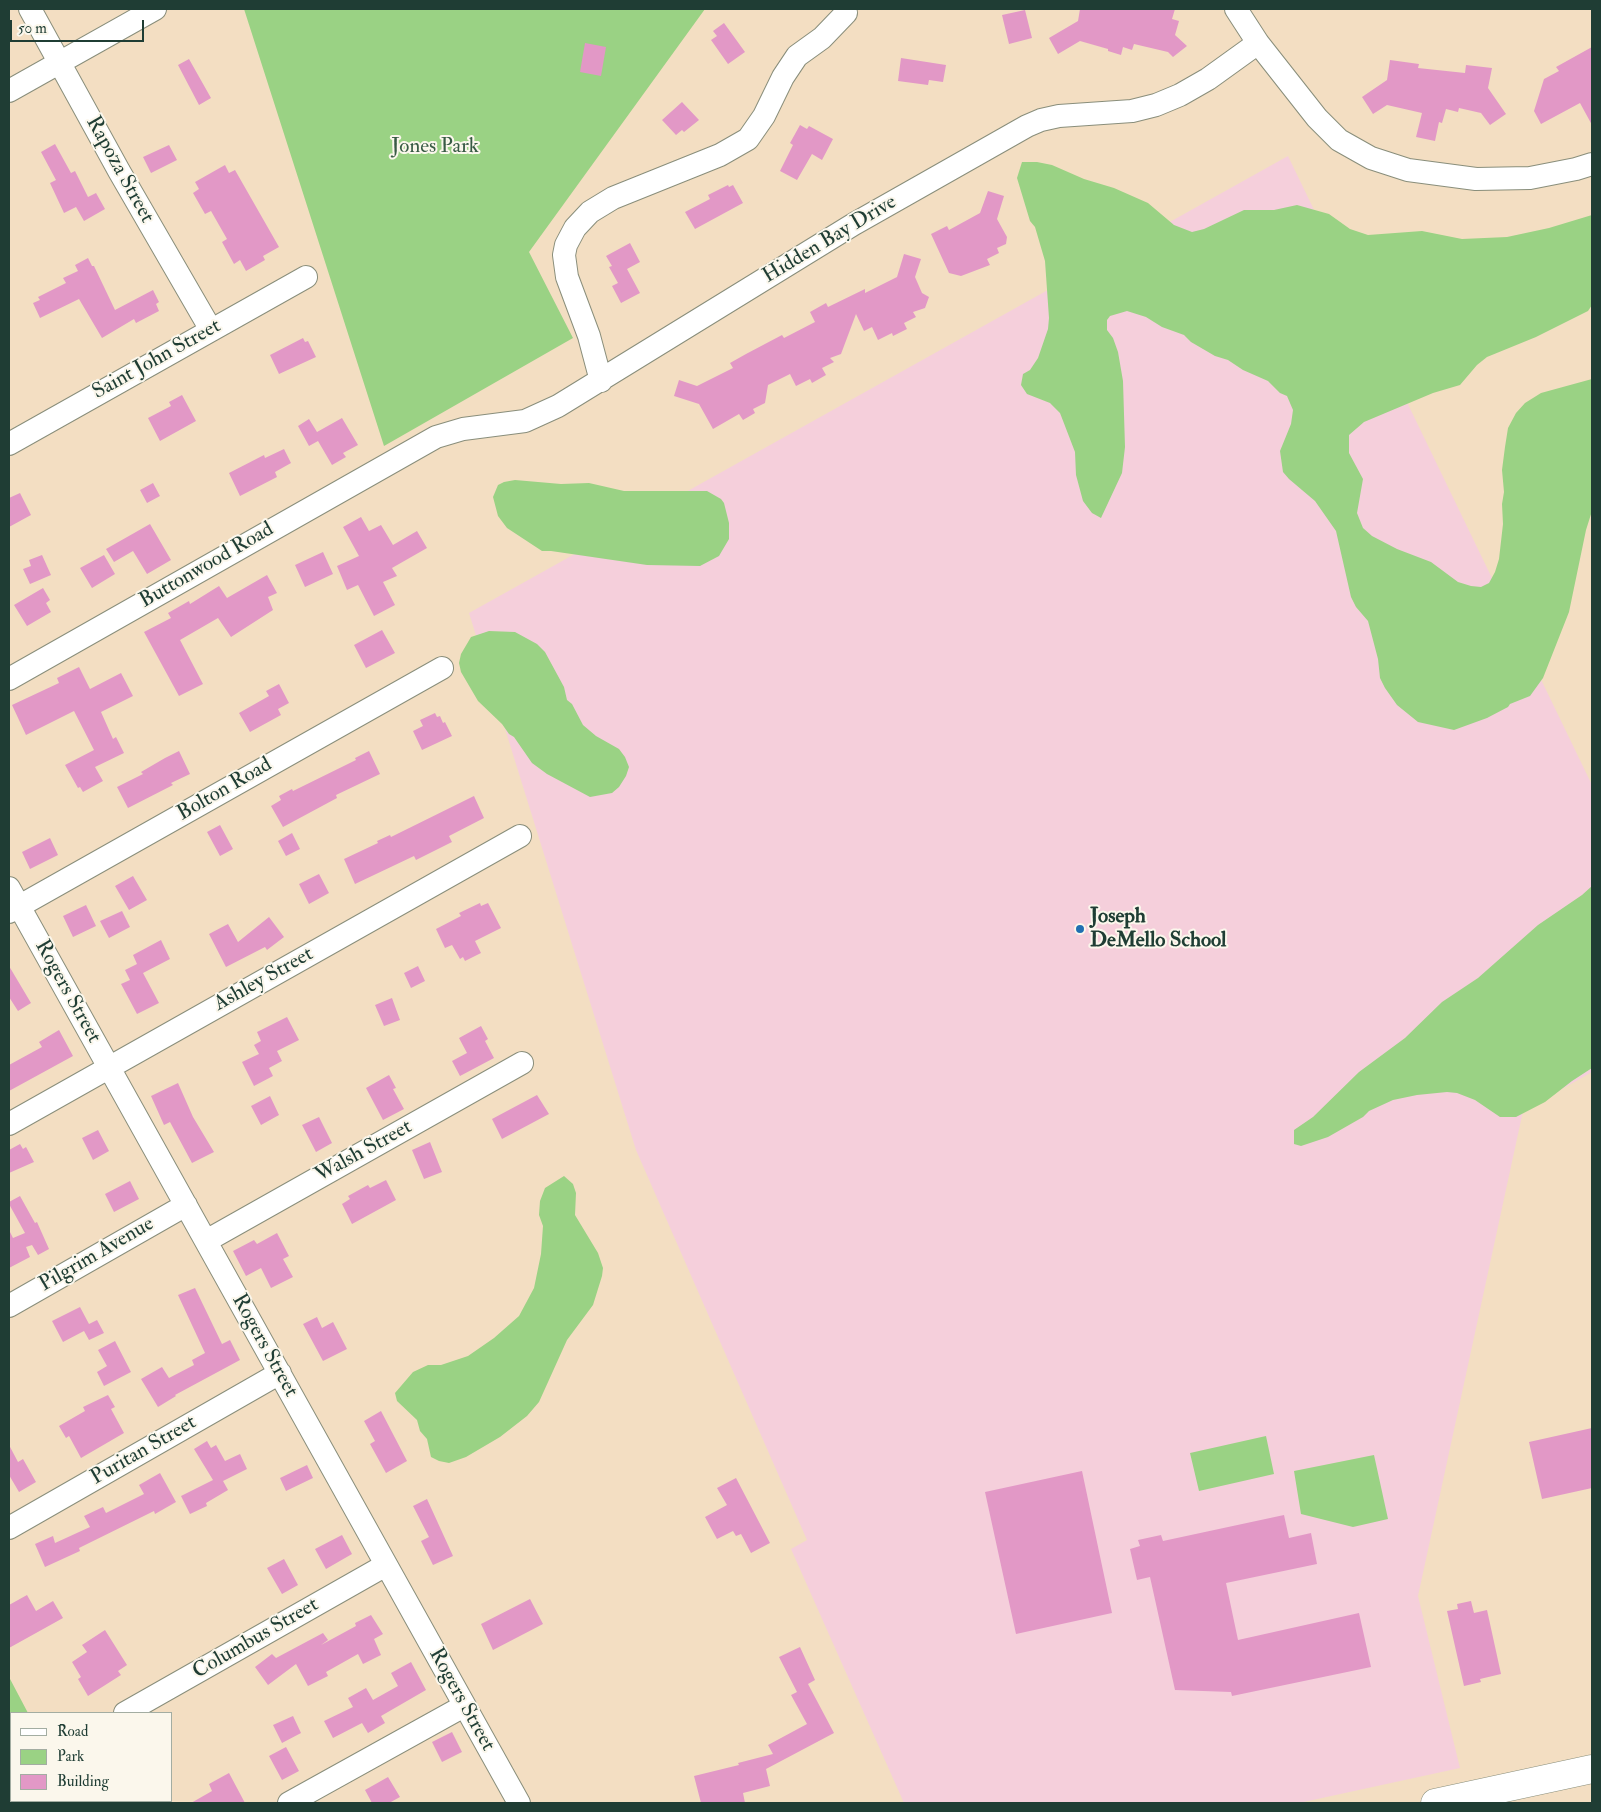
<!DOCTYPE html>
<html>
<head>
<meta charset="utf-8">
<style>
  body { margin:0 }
  #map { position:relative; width:1601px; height:1812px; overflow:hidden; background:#f3dec2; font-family:"IM FELL Double Pica",serif }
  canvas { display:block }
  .frame { position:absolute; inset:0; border:10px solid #1f3d34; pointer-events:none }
  .legend { position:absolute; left:10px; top:1712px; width:162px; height:90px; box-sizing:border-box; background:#fbf7ec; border:1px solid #a3ada2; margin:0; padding:6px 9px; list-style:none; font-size:15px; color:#1f3d34 }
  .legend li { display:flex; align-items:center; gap:10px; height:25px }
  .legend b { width:25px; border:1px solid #a3ada2 }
  .scale { position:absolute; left:10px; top:20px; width:134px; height:22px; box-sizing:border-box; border:2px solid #1f3d34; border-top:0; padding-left:6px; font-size:15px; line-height:18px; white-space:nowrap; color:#1f3d34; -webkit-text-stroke:4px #fbf7ec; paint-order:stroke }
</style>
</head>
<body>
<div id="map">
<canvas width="1601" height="1812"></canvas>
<div class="frame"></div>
<ul class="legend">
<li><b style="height:6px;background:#fff"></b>Road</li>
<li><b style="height:14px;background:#9ad284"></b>Park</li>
<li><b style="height:14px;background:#e298c6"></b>Building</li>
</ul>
<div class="scale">50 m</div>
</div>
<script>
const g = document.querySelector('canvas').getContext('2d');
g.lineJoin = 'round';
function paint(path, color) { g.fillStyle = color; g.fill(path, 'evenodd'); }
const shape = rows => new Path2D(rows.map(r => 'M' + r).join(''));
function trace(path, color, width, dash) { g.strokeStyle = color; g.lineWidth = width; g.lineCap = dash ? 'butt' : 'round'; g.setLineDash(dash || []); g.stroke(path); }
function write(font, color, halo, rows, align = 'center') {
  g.font = font + ' "IM FELL Double Pica",serif'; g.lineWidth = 4; g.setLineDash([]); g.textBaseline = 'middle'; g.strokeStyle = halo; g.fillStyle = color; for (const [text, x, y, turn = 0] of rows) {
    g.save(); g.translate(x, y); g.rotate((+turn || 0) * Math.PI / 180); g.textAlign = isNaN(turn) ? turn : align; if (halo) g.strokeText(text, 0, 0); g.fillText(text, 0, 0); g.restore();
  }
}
paint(shape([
  [1288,156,1592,785,1592,1072,1523,1111,1418,1596,1460,1768,1299,1803,904,1803,791,1549,807,1540,636,1150,469,613]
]), '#f5cfdb');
paint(shape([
  [244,9,705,9,529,252,573,338,384,446],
  [1022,162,1037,162,1052,165,1084,179,1114,188,1148,203,1174,225,1192,232,1204,229,1244,210,1274,210,1297,205,1329,214,1350,229,1368,235,1422,231,1462,239,1507,237,1549,228,1592,215,1592,305,1588,311,1536,337,1487,357,1477,365,1460,385,1433,393,1364,422,1349,435,1349,453,1363,479,1357,513,1363,528,1372,536,1397,549,1431,562,1458,582,1471,586,1481,587,1489,583,1495,572,1499,559,1503,524,1502,504,1504,492,1502,470,1505,447,1508,428,1516,413,1525,403,1541,393,1592,379,1592,511,1586,530,1569,612,1543,678,1530,696,1510,704,1508,707,1487,718,1454,730,1418,722,1397,705,1385,688,1380,678,1378,659,1368,621,1356,607,1351,597,1336,531,1315,501,1289,479,1283,472,1280,451,1291,424,1293,410,1287,396,1280,393,1268,381,1243,370,1228,360,1215,356,1191,342,1184,335,1162,327,1146,317,1127,311,1110,316,1107,320,1107,330,1113,338,1118,352,1123,381,1125,447,1122,473,1101,518,1092,513,1083,501,1076,475,1075,452,1060,413,1050,403,1027,394,1021,385,1023,374,1030,370,1038,358,1048,329,1049,318,1045,261,1035,227,1030,221,1017,178],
  [515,480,561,484,589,483,624,491,707,491,721,499,724,503,729,523,729,539,719,556,700,566,647,565,551,551,542,551,507,528,498,516,493,497,498,485,504,482],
  [489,631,515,632,537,644,545,652,564,687,567,700,572,704,583,725,596,736,619,749,625,757,629,767,626,776,619,787,612,793,590,797,547,774,532,763,514,737,509,734,502,724,478,701,461,672,459,663,461,654,471,637],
  [1592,886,1592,1068,1572,1081,1545,1102,1516,1117,1500,1117,1475,1100,1457,1093,1447,1092,1417,1095,1393,1100,1369,1111,1363,1117,1328,1137,1301,1146,1294,1144,1294,1130,1313,1117,1359,1072,1405,1038,1442,1002,1478,978,1538,925,1582,895],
  [564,1176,573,1184,576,1193,575,1215,598,1253,603,1268,602,1276,593,1305,567,1340,539,1402,527,1416,500,1437,466,1457,449,1463,439,1461,431,1457,427,1439,420,1431,417,1420,397,1401,395,1393,413,1372,428,1365,441,1365,468,1356,494,1338,519,1316,534,1288,541,1254,543,1226,539,1215,540,1201,545,1188],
  [1266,1436,1274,1474,1199,1491,1190,1453],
  [1374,1455,1388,1519,1353,1527,1301,1514,1294,1471],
  [9,1677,28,1713,11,1713,11,1765,9,1766],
  [11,1799,11,1801,97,1801,99,1803,9,1803,9,1801]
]), '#9ad284');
paint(shape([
  [1080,9,1175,9,1172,19,1179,21,1175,35,1187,46,1173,57,1168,52,1134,44,1132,50,1123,47,1121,55,1108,51,1108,49,1080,41,1058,54,1049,38,1078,21],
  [1025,10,1032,38,1009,44,1002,15],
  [724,23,745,52,728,64,711,40,717,36,713,31],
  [585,43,606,47,601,76,580,72],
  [1592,47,1592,125,1580,103,1541,124,1534,111,1544,79,1559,71,1556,67],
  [901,58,946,65,943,82,929,80,928,85,898,81],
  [189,59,211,98,199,105,178,65],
  [1390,60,1419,64,1418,68,1465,73,1466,65,1492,68,1488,88,1506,114,1490,125,1481,113,1459,108,1458,112,1446,109,1442,123,1439,122,1435,141,1416,137,1422,113,1387,105,1373,114,1362,97,1387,80],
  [682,102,699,120,684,132,682,130,676,135,662,120],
  [800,125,807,129,809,126,833,139,822,160,812,154,797,180,780,171,793,145,790,143],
  [55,144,71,173,75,171,88,197,96,193,105,209,84,221,76,207,64,213,50,183,56,180,41,152],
  [169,145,177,160,151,173,143,157],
  [225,165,229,173,235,170,279,247,263,256,265,260,246,271,240,260,234,264,222,242,227,239,211,211,205,214,193,193,199,189,195,182],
  [728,185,729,187,733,185,743,203,695,229,685,212,710,199,708,195],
  [988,191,1004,196,997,219,1007,237,1006,244,997,248,999,253,987,259,990,265,961,276,949,273,931,234,947,226,949,230,980,213],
  [630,243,640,262,627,269,640,293,621,303,612,286,618,283,609,267,612,266,606,256],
  [904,254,921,259,915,277,922,293,929,297,925,308,913,312,916,317,904,323,907,329,893,336,892,333,878,340,872,327,864,331,856,314,841,354,830,358,834,362,822,368,826,375,812,383,810,379,796,386,790,374,768,385,765,403,753,409,755,413,743,420,739,414,713,429,699,404,674,396,679,380,697,386,733,368,730,363,746,354,782,335,784,338,815,322,810,312,826,303,828,307,865,289,865,293,897,277],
  [88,258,92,266,94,266,115,310,153,290,159,302,156,304,159,311,136,323,134,319,102,338,79,299,40,318,33,303,40,300,38,297,66,283,63,278,78,271,75,265],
  [303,338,305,342,308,341,316,357,279,374,270,355],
  [182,395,196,421,160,441,148,418,171,406,169,402],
  [342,418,358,445,343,453,346,457,332,465,318,441,309,446,298,426,309,419,317,432],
  [284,449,291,463,275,472,277,477,240,496,229,473,264,455,265,458],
  [153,483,160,496,147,503,140,490],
  [20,493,31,515,9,527,9,498],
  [361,517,369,531,381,525,393,545,417,531,427,548,392,568,397,576,383,582,395,605,374,616,358,585,347,590,337,566,359,556,343,527],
  [150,524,171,560,147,574,133,551,114,562,106,549],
  [323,552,333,574,305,587,295,565],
  [42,555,51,575,30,584,23,569,31,566,29,560],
  [104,555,115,574,92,588,80,568],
  [267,575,277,593,268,597,273,610,231,637,218,618,180,640,203,684,179,696,144,632,171,618,168,613,189,601,190,604,219,586,227,598],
  [43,588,50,600,46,603,51,612,27,626,14,605],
  [382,630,395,653,366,668,354,645],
  [79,667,90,689,121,673,133,696,101,712,113,739,116,737,124,753,95,767,103,781,83,792,80,787,78,788,65,765,94,750,74,711,26,735,12,705,59,683,57,678],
  [279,684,289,703,278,709,281,715,250,732,239,713,269,696,266,691],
  [435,713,437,717,440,716,443,723,445,722,452,736,422,750,413,731,423,726,420,720],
  [179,751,190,774,171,783,173,785,128,808,117,787,143,774,141,772,165,758],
  [369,751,380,774,336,795,337,798,283,827,271,806,281,800,279,796,292,789,293,791,356,760,355,758],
  [474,796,484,818,449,836,452,842,416,860,414,856,355,884,344,859,378,843,377,841,390,835,391,837],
  [220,825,233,849,220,856,207,832],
  [292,833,300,849,286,856,278,841],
  [50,838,58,855,30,869,22,852],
  [319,874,329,893,309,904,299,884],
  [133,876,147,900,129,910,115,886],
  [480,903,481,906,488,903,501,928,475,941,481,953,465,961,463,957,460,959,452,945,445,948,436,929,461,916,459,913],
  [86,905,96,926,73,937,63,916],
  [122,911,130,927,109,938,100,921],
  [269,917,284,937,267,950,265,947,226,967,209,934,228,924,238,942],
  [161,940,170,959,143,973,159,1003,137,1014,121,984,130,980,125,970,137,964,133,955],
  [9,966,31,1003,18,1011,9,997],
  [418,966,425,981,411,988,404,973],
  [392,998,400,1020,384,1026,375,1005],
  [287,1017,299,1040,277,1051,282,1061,269,1068,273,1076,254,1086,242,1062,259,1054,254,1045,261,1041,257,1032],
  [481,1026,488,1039,485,1041,494,1058,460,1076,452,1061,467,1053,459,1038],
  [59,1030,73,1056,9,1091,9,1065,42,1047,39,1042],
  [389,1075,396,1088,393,1089,404,1109,383,1120,366,1088],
  [178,1083,193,1117,214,1152,192,1163,170,1122,164,1125,151,1096],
  [537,1095,549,1114,502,1139,492,1119],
  [270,1096,279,1115,261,1125,251,1106],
  [319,1117,332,1143,316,1152,302,1125],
  [98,1130,109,1151,93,1160,82,1138],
  [430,1142,442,1172,424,1179,412,1150],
  [20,1144,23,1149,26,1147,34,1162,9,1173,9,1150],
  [386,1180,396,1200,352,1224,342,1204,350,1199,348,1196,368,1185,370,1188],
  [130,1181,139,1199,114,1212,105,1194],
  [20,1196,35,1223,37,1222,49,1249,38,1255,32,1245,26,1247,30,1257,9,1268,9,1230,13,1238,25,1233,9,1204,9,1202],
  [277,1233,289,1256,283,1259,293,1277,271,1288,261,1268,246,1276,233,1251,254,1240,257,1244],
  [195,1288,222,1344,230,1340,240,1360,175,1395,176,1396,158,1407,141,1379,162,1367,169,1378,194,1365,192,1360,205,1353,178,1295],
  [80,1307,89,1324,97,1320,104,1333,89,1340,84,1331,63,1342,52,1321],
  [317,1317,322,1328,333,1322,347,1349,323,1361,303,1324],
  [115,1341,131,1372,104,1386,97,1372,107,1366,98,1350],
  [108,1395,115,1407,111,1409,124,1433,81,1458,69,1436,66,1438,59,1426,85,1411,83,1407],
  [381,1411,407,1461,386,1473,370,1444,375,1441,364,1421],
  [1592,1428,1592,1488,1542,1499,1529,1442],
  [207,1441,211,1448,216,1445,225,1461,240,1454,247,1469,223,1481,228,1490,206,1503,207,1506,190,1514,181,1496,213,1480,194,1449],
  [9,1445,18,1462,23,1459,36,1482,19,1492,9,1475],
  [307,1465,313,1478,286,1491,280,1478],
  [1082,1471,1112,1613,1016,1634,985,1492],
  [160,1473,176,1502,155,1514,154,1511,79,1548,80,1551,45,1567,35,1544,53,1536,55,1543,90,1527,84,1516,103,1507,106,1513,144,1494,139,1485],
  [736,1478,770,1543,751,1553,741,1534,736,1536,733,1531,717,1539,705,1517,727,1505,717,1488],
  [427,1499,453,1556,433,1565,421,1541,429,1537,413,1506],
  [1284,1515,1289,1538,1311,1533,1317,1564,1226,1583,1238,1640,1359,1613,1371,1667,1232,1696,1231,1692,1175,1690,1150,1577,1137,1580,1130,1549,1140,1546,1138,1540,1161,1535,1163,1541],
  [342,1535,352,1554,326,1569,315,1549],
  [284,1559,298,1585,282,1594,267,1568],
  [27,1595,36,1611,53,1601,63,1618,9,1648,9,1605],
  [530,1599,543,1624,493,1650,481,1624],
  [1471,1601,1474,1613,1487,1610,1501,1674,1480,1679,1481,1682,1464,1686,1447,1611,1458,1609,1457,1604],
  [371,1615,383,1634,374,1639,381,1655,363,1664,358,1654,326,1672,328,1676,308,1686,296,1664,268,1685,255,1667,272,1654,276,1658,323,1633,328,1640,321,1645,356,1626,355,1623],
  [105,1630,127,1665,118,1671,121,1675,88,1696,78,1679,81,1677,72,1662,87,1652,82,1645],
  [800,1647,815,1680,808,1684,834,1733,766,1769,770,1786,743,1793,745,1803,701,1803,694,1776,739,1765,738,1763,773,1754,768,1745,807,1724,791,1695,797,1692,779,1657],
  [411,1662,426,1690,381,1716,385,1723,368,1733,362,1723,333,1738,324,1721,353,1707,348,1698,366,1688,373,1700,398,1686,391,1673],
  [293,1716,301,1733,282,1743,273,1725],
  [452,1732,462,1752,442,1762,432,1742],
  [286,1747,299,1771,282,1780,269,1756],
  [229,1773,245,1803,191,1803,212,1791,209,1784],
  [388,1777,400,1797,389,1803,372,1803,365,1790]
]), '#e298c6');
const minor = shape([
  [30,9,119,171,211,330],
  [1236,9,1258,43,1317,118,1339,140,1371,158,1408,170,1476,179,1530,178,1576,169,1592,164],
  [9,91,155,9],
  [601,381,589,336,567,277,564,255,566,245,575,228,590,212,613,198,720,155,748,139,764,116,783,77,797,56,822,38,846,13],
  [9,444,306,277],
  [9,679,436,437,463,429,525,421,558,406,854,224,1027,126,1041,120,1059,116,1132,111,1156,105,1180,95,1208,79,1258,43],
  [9,888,519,1803],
  [9,912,442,668],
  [9,1124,520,836],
  [206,1241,522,1063],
  [9,1306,186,1205],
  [9,1528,280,1373],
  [125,1713,386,1565],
  [9,1779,11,1778],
  [289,1803,464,1706]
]);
const major = shape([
  [1435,1803,1592,1769]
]);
trace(minor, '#898e7b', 24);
trace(major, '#898e7b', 29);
trace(minor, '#fff', 22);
trace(major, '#fff', 28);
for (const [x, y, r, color] of [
  [1080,929,5,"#1f6fb2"]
]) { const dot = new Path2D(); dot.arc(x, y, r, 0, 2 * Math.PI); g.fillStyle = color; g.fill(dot); trace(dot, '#fbf7ec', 2); }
write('21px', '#385b44', '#fbf7ec', [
  ["Jones Park",435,147]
]);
write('21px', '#1f3d34', '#fbf7ec', [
  ["Rapoza Street",119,170,61],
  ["Hidden Bay Drive",830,240,-31],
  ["Saint John Street",157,360,-29],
  ["Buttonwood Road",207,566,-30],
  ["Bolton Road",225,790,-30],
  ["Ashley Street",264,980,-29],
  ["Rogers Street",67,992,61],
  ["Walsh Street",364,1152,-29],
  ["Pilgrim Avenue",97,1255,-30],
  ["Rogers Street",264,1346,61],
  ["Puritan Street",144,1451,-30],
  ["Columbus Street",256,1639,-30],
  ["Rogers Street",461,1700,61]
]);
write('bold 21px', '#1f3d34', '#fbf7ec', [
  ["Joseph",1090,917],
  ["DeMello School",1090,941]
], 'left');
</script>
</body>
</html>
